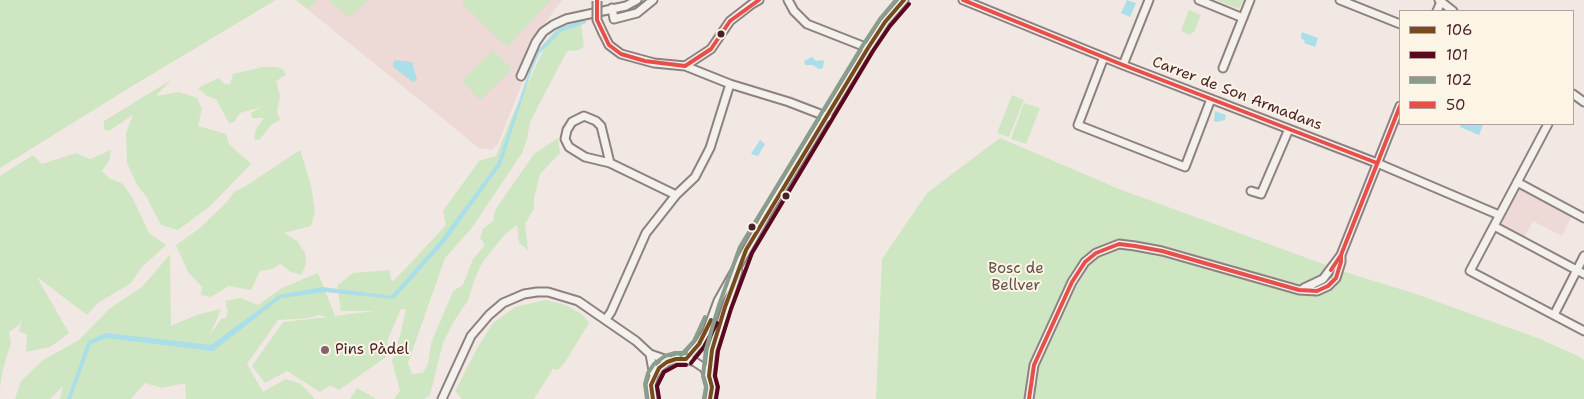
<!DOCTYPE html>
<html>
<head>
<meta charset="utf-8">
<style>
  body { margin:0 }
  #map { position:relative; width:1584px; height:399px; overflow:hidden; background:#f1e8e3; font-family:"Shantell Sans",sans-serif }
  canvas { display:block }
  .legend { position:absolute; left:1399px; top:10px; width:175px; height:115px; box-sizing:border-box; background:#fcf5e5; border:1px solid #b59f9b; margin:0; padding:6px 9px; list-style:none; font-size:15px; color:#4a1f2b }
  .legend li { display:flex; align-items:center; gap:10px; height:25px }
  .legend b { width:25px; border:1px solid #b59f9b }
</style>
</head>
<body>
<div id="map">
<canvas width="1584" height="399"></canvas>
<ul class="legend">
<li><b style="height:6px;background:#764c1f"></b>106</li>
<li><b style="height:6px;background:#5c0720"></b>101</li>
<li><b style="height:6px;background:#899d8c"></b>102</li>
<li><b style="height:6px;background:#e84f4a"></b>50</li>
</ul>
</div>
<script>
const g = document.querySelector('canvas').getContext('2d');
g.lineJoin = 'round';
function paint(path, color) { g.fillStyle = color; g.fill(path, 'evenodd'); }
const shape = rows => new Path2D(rows.map(r => 'M' + r).join(''));
function trace(path, color, width, dash) { g.strokeStyle = color; g.lineWidth = width; g.lineCap = dash ? 'butt' : 'round'; g.setLineDash(dash || []); g.stroke(path); }
function write(font, color, halo, rows, align = 'center') {
  g.font = font + ' "Shantell Sans",sans-serif'; g.lineWidth = 4; g.setLineDash([]); g.textBaseline = 'middle'; g.strokeStyle = halo; g.fillStyle = color; for (const [text, x, y, turn = 0] of rows) {
    g.save(); g.translate(x, y); g.rotate((+turn || 0) * Math.PI / 180); g.textAlign = isNaN(turn) ? turn : align; if (halo) g.strokeText(text, 0, 0); g.fillText(text, 0, 0); g.restore();
  }
}
paint(shape([
  [296,0,562,0,534,38,520,67,521,76,524,78,498,144,492,150,479,148],
  [1519,189,1572,216,1562,236,1533,221,1524,238,1500,225]
]), '#edd9d6');
paint(shape([
  [0,0,276,0,134,85,0,168],
  [296,0,317,0,308,9],
  [331,0,368,0,350,17,330,2],
  [464,0,551,0,507,47,461,3],
  [1216,0,1243,0,1239,9],
  [1189,10,1201,15,1194,32,1192,32,1191,35,1181,31],
  [581,24,584,47,578,50,567,51,530,122,527,139,522,153,471,229,445,258,408,363,412,374,423,373,428,364,431,343,453,291,463,285,473,259,485,245,480,238,483,229,493,221,495,210,534,154,558,138,560,153,540,174,534,198,534,209,525,224,528,250,519,243,517,225,505,234,482,263,474,281,468,300,454,321,443,343,430,395,424,399,394,399,400,391,392,361,400,336,406,309,401,309,388,339,386,357,339,390,332,386,329,386,320,392,287,371,265,383,252,366,283,322,328,317,318,315,309,318,278,320,247,364,263,392,286,379,301,384,315,399,186,399,185,383,162,388,145,383,131,399,60,399,63,386,50,399,15,399,21,381,43,360,79,340,109,309,142,287,170,254,171,326,196,315,221,309,210,335,221,319,226,318,228,311,225,301,241,298,258,305,282,288,318,273,335,316,374,311,341,311,337,286,353,273,389,270,392,282,406,268,446,225,443,211,479,161,496,156,511,119,550,36,560,26],
  [493,50,512,69,480,100,462,81],
  [263,67,276,67,283,69,286,75,276,81,280,96,277,111,280,120,272,124,259,140,254,139,256,129,264,118,252,118,251,113,261,107,240,113,234,122,229,123,216,99,207,96,198,88,219,78,225,84,230,84,233,74],
  [171,80,156,96,179,92,197,98,202,109,198,126,226,134,229,144,251,164,210,206,178,230,161,225,146,196,137,185,127,163,126,133,133,115,109,131,104,129,104,121],
  [1012,95,1024,100,1009,137,997,133],
  [1024,103,1040,108,1026,144,1011,139],
  [1000,138,1119,189,1345,272,1416,294,1540,339,1580,357,1584,360,1584,399,876,399,882,259,927,193],
  [111,150,109,161,102,171,109,178,123,184,133,199,149,233,166,245,141,268,131,283,98,303,87,315,37,277,69,333,50,347,26,352,27,335,19,331,22,319,19,325,9,332,11,343,3,369,0,387,0,176,33,155,42,164,76,153,90,159],
  [300,150,311,185,315,212,311,226,284,233,297,241,305,253,306,264,301,275,289,271,281,264,272,269,260,271,251,290,229,286,211,297,201,295,202,287,188,272,176,245,200,228,227,202,234,192,246,186],
  [546,300,566,305,583,315,589,323,565,362,558,370,553,369,534,399,462,399,455,391,478,347,493,323,515,307],
  [357,388,375,398,376,399,350,399]
]), '#cee6c1');
paint(shape([
  [639,0,648,0,634,10,618,14,617,10],
  [1127,0,1136,3,1130,17,1121,13],
  [585,19,586,23,561,32,539,54,531,72,501,165,445,242,394,299,325,292,281,298,213,351,107,338,91,344,71,399,67,399,88,341,106,333,211,345,279,295,323,287,391,296,440,241,497,164,536,52,559,28],
  [1302,32,1318,38,1315,47,1304,43,1305,41,1301,38],
  [812,57,816,61,822,60,824,61,823,68,819,69,813,65,805,65,804,61],
  [395,60,412,62,417,80,413,82,393,67,393,63],
  [1215,111,1226,115,1225,120,1216,122,1214,121],
  [1461,124,1479,124,1483,125,1479,135,1460,127],
  [760,140,765,144,758,156,751,154]
]), '#aadee9');
const minor = shape([
  [788,0,794,11,807,24,868,48],
  [963,0,1123,65,1377,163,1499,215],
  [1199,0,1243,18],
  [1340,0,1400,24],
  [1439,0,1453,11],
  [612,8,614,19,637,13,653,0],
  [1437,11,1441,2],
  [603,33,609,45,621,54,654,63,685,66,730,84,789,102,828,117],
  [1104,57,1078,125,1185,167,1211,99],
  [1123,65,1149,0],
  [685,66,711,49,730,21,752,4,759,0],
  [1223,68,1250,0],
  [521,76,536,42,543,32,553,25,566,19,626,6,637,0],
  [1573,94,1584,102],
  [1548,124,1470,271,1584,331],
  [610,163,601,126,596,121,584,116,572,122,567,130,565,139,569,147,585,157,610,163,676,195],
  [1517,182,1584,218],
  [1251,191,1261,194,1289,129],
  [1494,226,1584,274],
  [1304,288,1323,279,1341,255,1400,106],
  [1554,315,1584,256],
  [606,319,611,312,646,233,676,195,695,177,710,148,730,84],
  [686,359,699,344,707,331,718,301,768,212,868,48,885,22,904,0],
  [654,376,650,354,670,361],
  [709,376,712,350,738,271],
  [442,399,471,336,489,315,503,303,524,294,537,292,548,292,578,301,636,341,650,354],
  [653,399,651,385,654,376,659,368,667,362,676,359,686,359,695,362,704,368,709,376,712,387,710,399],
  [1029,399,1034,365,1072,282,1085,262,1096,253,1119,244,1135,246,1162,251,1299,290,1317,291,1328,286,1336,278,1341,262,1341,255]
]);
trace(minor, '#8d8181', 11);
trace(minor, '#f4f0eb', 7);
const minorBridge = shape([
  [597,1,597,20,603,33]
]);
trace(minorBridge, '#8d8181', 11, []);
trace(minorBridge, '#f4f0eb', 7);
trace(shape([
  [686,359,699,344,711,320],
  [653,399,651,385,659,368,667,362,676,359,686,359],
  [710,399,712,387,709,376,712,350,725,307,746,250,868,48,885,22,904,0]
]), '#764c1f', 4);
trace(shape([
  [691,363,704,347,717,323],
  [659,398,657,386,664,372,677,365,686,365],
  [716,399,718,387,715,376,718,351,731,309,752,253,873,51,890,26,909,4]
]), '#5c0720', 4);
trace(shape([
  [681,355,694,341,705,317],
  [704,398,706,387,703,376,706,349,719,305,740,247,863,45,880,19,896,0],
  [647,399,645,384,648,373,654,364,665,356,675,353,686,353]
]), '#899d8c', 4);
trace(shape([
  [597,0,597,20,609,45,621,54,645,61,685,66,711,49,730,21,759,0],
  [963,0,1123,65,1377,163],
  [1331,270,1341,255,1400,106],
  [1029,399,1034,365,1072,282,1085,262,1096,253,1119,244,1135,246,1162,251,1299,290,1317,291,1328,286,1336,278,1341,262,1341,255]
]), '#e84f4a', 4);
for (const [x, y, r, color] of [
  [721,34,4.5,"#4a1f2b"],
  [786,196,4.5,"#4a1f2b"],
  [752,227,4.5,"#4a1f2b"],
  [325,350,5,"#84656b"]
]) { const dot = new Path2D(); dot.arc(x, y, r, 0, 2 * Math.PI); g.fillStyle = color; g.fill(dot); trace(dot, '#fcf5e5', 2); }
write('15px', '#4a1f2b', '#fcf5e5', [
  ["Carrer de Son Armadans",1237,94,21]
]);
write('15px', '#64504a', '#fcf5e5', [
  ["Bosc de",1016,269],
  ["Bellver",1016,286]
]);
write('15px', '#4a1f2b', '#fcf5e5', [
  ["Pins Pàdel",335,350]
], 'left');
</script>
</body>
</html>
